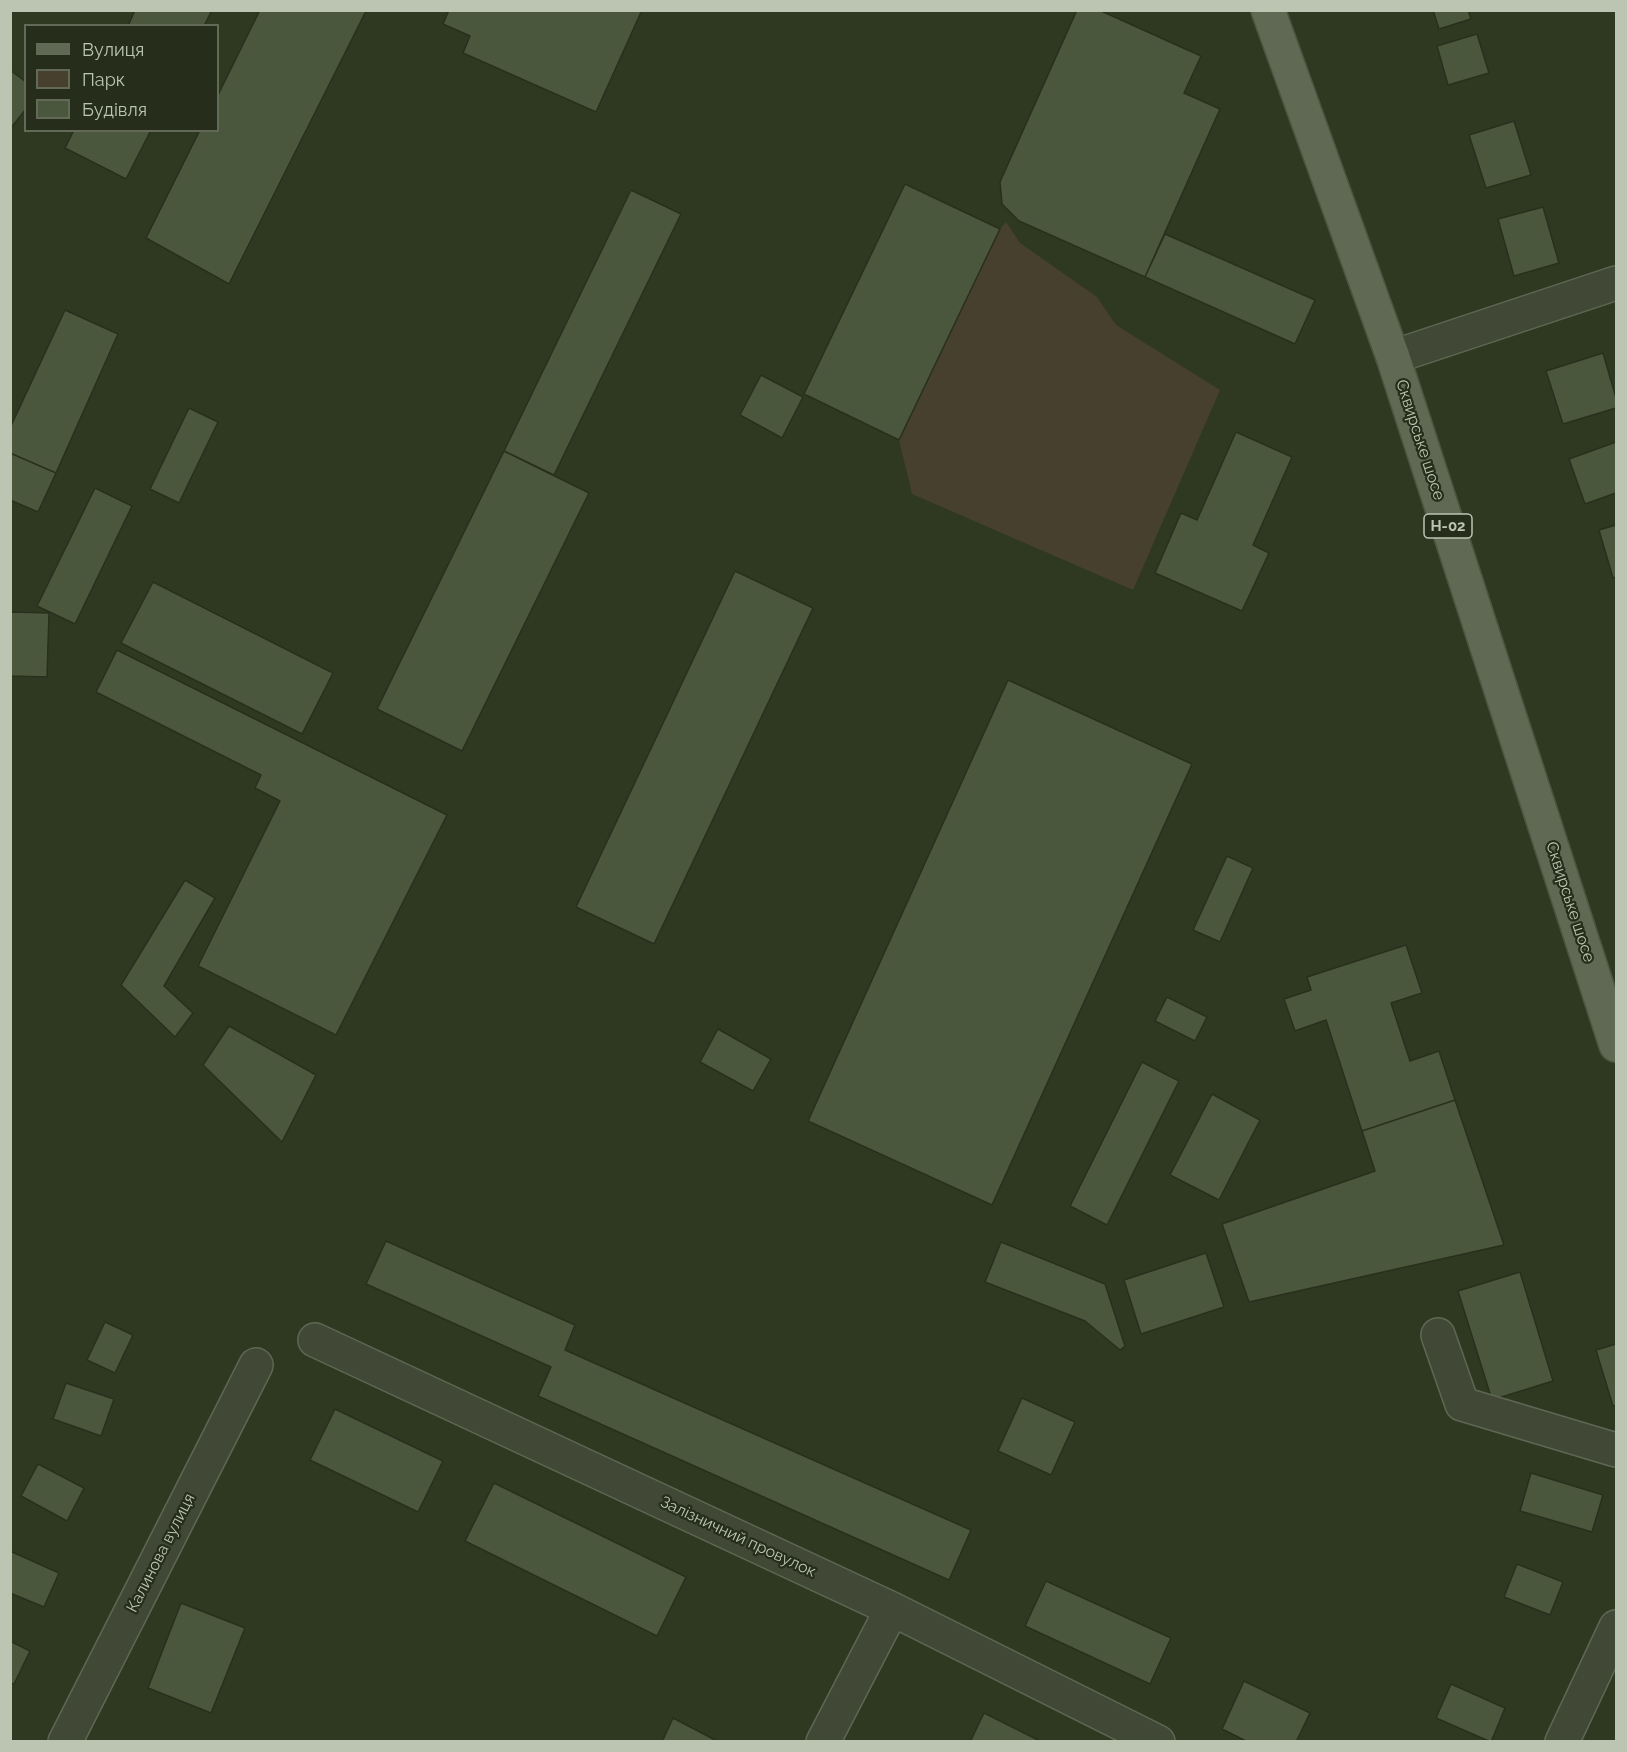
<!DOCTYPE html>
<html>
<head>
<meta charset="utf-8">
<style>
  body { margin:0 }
  #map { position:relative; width:1627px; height:1752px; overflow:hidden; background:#2f3922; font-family:Raleway,sans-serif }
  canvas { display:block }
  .frame { position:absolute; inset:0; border:12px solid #bcc5b1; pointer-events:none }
  .legend { position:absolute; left:24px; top:24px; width:195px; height:108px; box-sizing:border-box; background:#262e1b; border:2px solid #626a57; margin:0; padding:8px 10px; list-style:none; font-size:18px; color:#bcc5b1 }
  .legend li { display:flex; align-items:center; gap:12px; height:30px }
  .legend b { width:30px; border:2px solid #626a57 }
</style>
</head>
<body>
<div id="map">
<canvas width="1627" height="1752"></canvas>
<div class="frame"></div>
<ul class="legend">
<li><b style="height:8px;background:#606954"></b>Вулиця</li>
<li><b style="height:16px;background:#47402e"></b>Парк</li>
<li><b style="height:16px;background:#4b573c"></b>Будівля</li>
</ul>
</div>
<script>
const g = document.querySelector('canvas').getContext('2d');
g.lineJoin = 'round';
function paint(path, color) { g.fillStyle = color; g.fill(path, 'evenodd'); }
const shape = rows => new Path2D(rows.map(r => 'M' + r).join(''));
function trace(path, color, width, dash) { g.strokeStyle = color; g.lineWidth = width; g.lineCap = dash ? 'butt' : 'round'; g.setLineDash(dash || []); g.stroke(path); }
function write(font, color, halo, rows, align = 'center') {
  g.font = font + ' Raleway,sans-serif'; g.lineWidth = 4.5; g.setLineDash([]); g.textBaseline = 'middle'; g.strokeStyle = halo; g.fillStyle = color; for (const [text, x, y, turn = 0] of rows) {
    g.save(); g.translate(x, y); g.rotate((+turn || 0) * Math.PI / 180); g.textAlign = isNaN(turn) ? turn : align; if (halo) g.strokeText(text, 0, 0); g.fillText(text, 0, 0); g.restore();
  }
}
paint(shape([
  [1006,222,1020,243,1097,297,1116,325,1220,390,1133,590,912,494,899,440,1000,229]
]), '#47402e');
const building = shape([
  [135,10,212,10,204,26,128,26,135,10],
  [260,10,366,11,229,284,146,238,200,130,218,130,218,95,260,10],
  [449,10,642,10,596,112,463,53,470,36,443,24,449,10],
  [1077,10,1099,10,1201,56,1184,93,1220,109,1145,277,1019,221,1002,204,1000,182,1077,10],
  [1433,10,1468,10,1471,19,1439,29,1433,10],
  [1477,34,1489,73,1448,85,1437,46,1477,34],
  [10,70,26,82,26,109,10,129,10,70],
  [1514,121,1531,175,1486,188,1469,135,1514,121],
  [74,130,151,130,126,179,65,148,74,130],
  [905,184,1000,229,899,440,804,394,905,184],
  [631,190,681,214,554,475,504,451,631,190],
  [1543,207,1559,263,1514,276,1498,219,1543,207],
  [1165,234,1315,300,1295,344,1145,277,1165,234],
  [65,310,118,334,56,473,10,453,10,428,65,310],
  [1603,353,1616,398,1616,408,1563,424,1546,371,1603,353],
  [761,375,803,397,782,438,740,415,761,375],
  [189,408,218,422,179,503,150,489,189,408],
  [1236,432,1292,457,1253,545,1269,553,1242,611,1155,573,1181,513,1197,520,1236,432],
  [1616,442,1616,493,1585,504,1569,459,1616,442],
  [504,451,589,493,462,751,377,709,504,451],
  [10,453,56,473,38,512,10,500,10,453],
  [95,488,132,506,75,624,37,606,95,488],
  [1616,525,1616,577,1613,578,1599,530,1616,525],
  [735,571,813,608,654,944,576,907,735,571],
  [153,582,333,673,302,734,121,643,153,582],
  [10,612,49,613,47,677,10,676,10,612],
  [117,650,447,815,336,1035,198,966,280,801,255,788,261,775,96,692,117,650],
  [1008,680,1192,764,992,1205,808,1121,1008,680],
  [1227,856,1253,868,1220,942,1193,930,1227,856],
  [185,880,215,898,164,986,193,1013,175,1037,121,985,185,880],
  [1406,945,1422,993,1391,1003,1410,1061,1439,1051,1455,1100,1362,1131,1326,1020,1295,1031,1284,999,1311,990,1307,977,1406,945],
  [1167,997,1207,1017,1195,1041,1155,1021,1167,997],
  [229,1026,316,1075,282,1142,203,1065,229,1026],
  [718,1029,771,1059,753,1091,700,1062,718,1029],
  [1142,1062,1179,1081,1107,1225,1070,1206,1142,1062],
  [1212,1094,1260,1120,1219,1200,1170,1175,1212,1094],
  [1455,1100,1504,1245,1249,1302,1222,1224,1375,1171,1362,1131,1455,1100],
  [386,1241,575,1325,565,1350,971,1530,949,1580,538,1396,551,1367,366,1284,386,1241],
  [1001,1242,1105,1284,1125,1346,1120,1350,1085,1321,985,1282,1001,1242],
  [1206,1253,1224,1307,1141,1334,1124,1280,1206,1253],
  [1520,1272,1553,1381,1492,1400,1458,1291,1520,1272],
  [105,1322,133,1335,115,1373,87,1360,105,1322],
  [1616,1344,1616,1405,1613,1406,1596,1350,1616,1344],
  [66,1383,114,1399,101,1436,53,1419,66,1383],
  [1022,1398,1075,1422,1051,1475,998,1451,1022,1398],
  [335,1409,443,1461,418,1512,310,1460,335,1409],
  [38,1464,84,1488,67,1521,21,1496,38,1464],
  [1531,1473,1603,1495,1592,1532,1520,1511,1531,1473],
  [494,1483,686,1577,657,1636,465,1541,494,1483],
  [10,1551,59,1573,44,1607,10,1593,10,1551],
  [1517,1564,1563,1582,1550,1615,1504,1597,1517,1564],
  [1046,1581,1171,1638,1150,1684,1025,1626,1046,1581],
  [181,1603,245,1628,211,1713,148,1688,181,1603],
  [10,1641,30,1651,14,1684,10,1683,10,1641],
  [1244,1681,1310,1713,1296,1742,1248,1742,1222,1729,1244,1681],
  [1451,1684,1505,1708,1491,1742,1436,1718,1451,1684],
  [984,1713,1042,1742,970,1742,984,1713],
  [673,1718,719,1742,662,1742,673,1718]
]);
paint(building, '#4b573c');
trace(building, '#28301d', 1.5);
const minor = shape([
  [1393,357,1616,283],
  [1438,1335,1462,1404,1616,1450],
  [315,1340,892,1609,1158,1742],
  [65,1742,256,1365],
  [823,1742,892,1609],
  [1562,1742,1616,1627]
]);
const major = shape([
  [1268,10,1393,357,1616,1045]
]);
trace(minor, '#5f6754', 36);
trace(major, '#4d5542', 36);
trace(minor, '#414936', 33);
trace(major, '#606954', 33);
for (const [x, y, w] of [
  [1448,526,48]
]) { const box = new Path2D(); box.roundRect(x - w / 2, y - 12, w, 24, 4.5); g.fillStyle = '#262e1b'; g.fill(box); trace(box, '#bcc5b1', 1.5); }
write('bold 15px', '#bcc5b1', null, [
  ["Н-02",1448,526]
]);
write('16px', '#bcc5b1', '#262e1b', [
  ["Сквирське шосе",1420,440,72],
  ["Сквирське шосе",1570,902,72],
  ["Залізничний провулок",738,1537,25],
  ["Калинова вулиця",161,1553,-63]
]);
</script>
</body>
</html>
